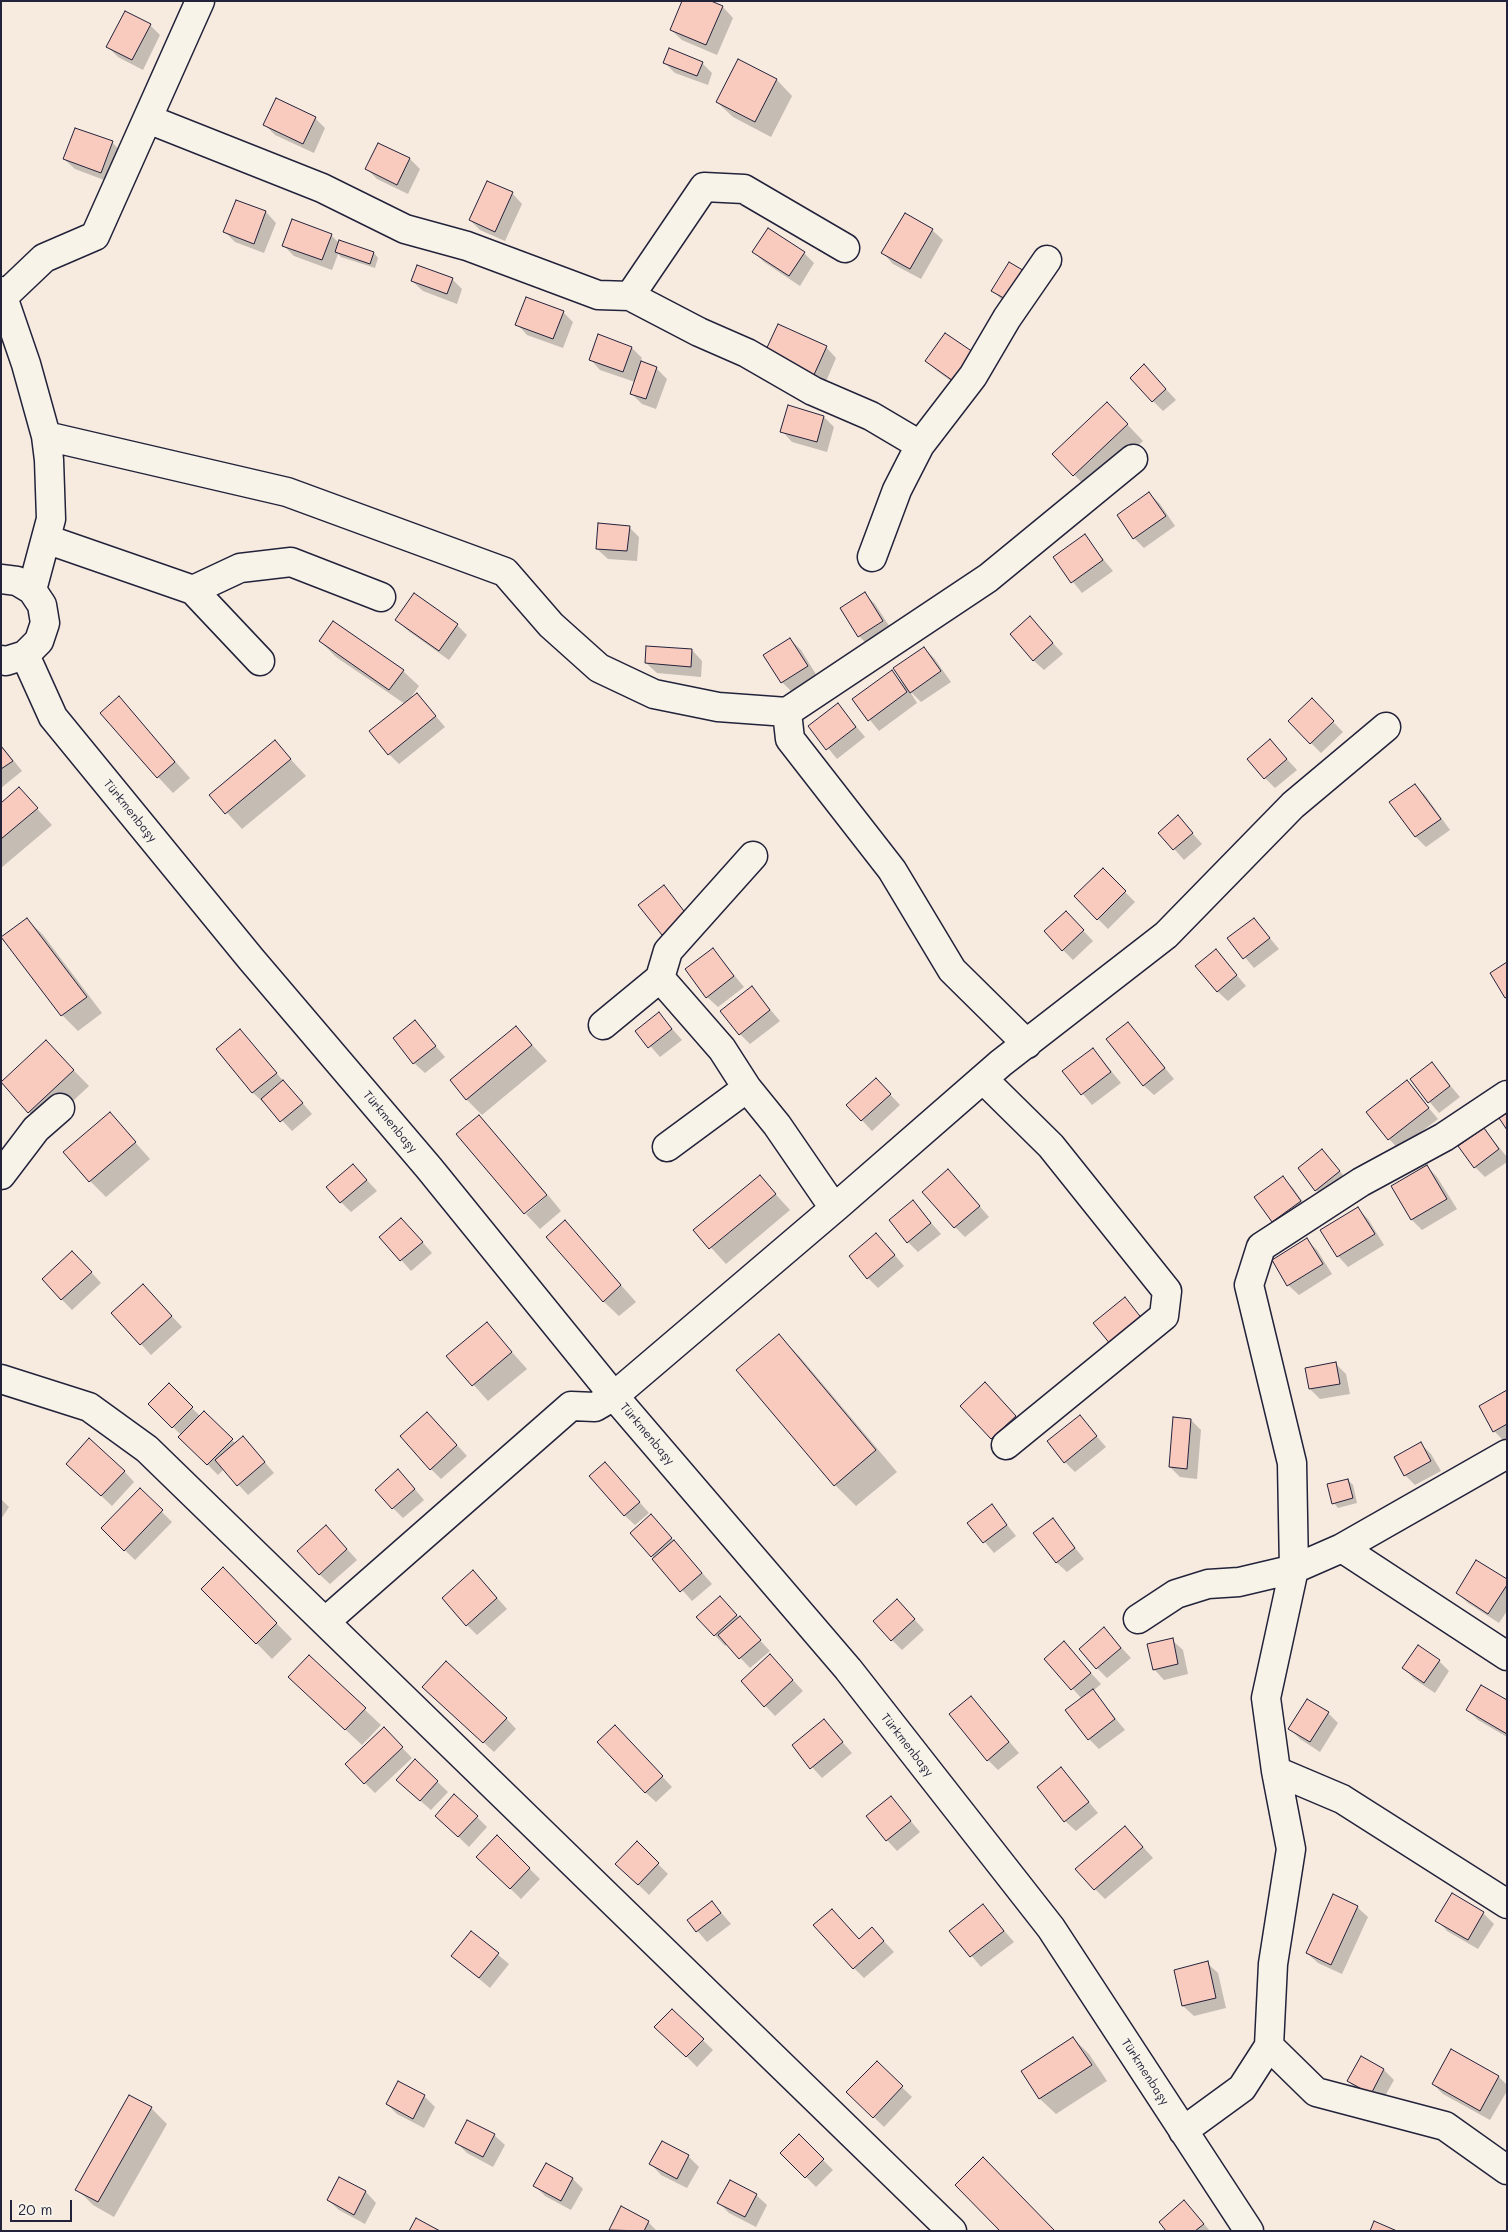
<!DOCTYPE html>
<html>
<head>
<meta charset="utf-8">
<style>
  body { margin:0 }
  #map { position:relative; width:1508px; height:2232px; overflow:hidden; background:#f7ebe0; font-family:Mali,sans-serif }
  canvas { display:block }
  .frame { position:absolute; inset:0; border:2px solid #22223b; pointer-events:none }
  .scale { position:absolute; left:10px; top:2200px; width:62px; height:22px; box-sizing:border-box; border:2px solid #22223b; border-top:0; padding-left:6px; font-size:15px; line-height:18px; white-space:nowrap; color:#22223b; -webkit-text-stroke:4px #f7f3e8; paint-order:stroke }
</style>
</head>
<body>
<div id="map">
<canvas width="1508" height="2232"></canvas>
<div class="frame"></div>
<div class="scale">20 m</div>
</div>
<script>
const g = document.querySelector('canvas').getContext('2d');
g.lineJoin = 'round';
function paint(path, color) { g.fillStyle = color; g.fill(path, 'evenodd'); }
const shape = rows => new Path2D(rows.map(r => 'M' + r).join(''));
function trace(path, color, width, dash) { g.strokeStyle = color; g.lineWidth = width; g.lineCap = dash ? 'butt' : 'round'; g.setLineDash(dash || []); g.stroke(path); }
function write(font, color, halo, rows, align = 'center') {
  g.font = font + ' Mali,sans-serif'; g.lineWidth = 4; g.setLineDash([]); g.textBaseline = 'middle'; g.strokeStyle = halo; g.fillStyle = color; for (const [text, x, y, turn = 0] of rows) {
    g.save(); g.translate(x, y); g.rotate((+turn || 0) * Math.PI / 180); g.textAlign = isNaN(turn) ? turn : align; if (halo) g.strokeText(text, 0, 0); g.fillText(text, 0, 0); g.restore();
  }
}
paint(shape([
  [708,1,723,7,733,18,717,55,682,40,671,30],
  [150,25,160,35,143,70,118,57,108,47],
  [738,61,777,80,792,96,771,137,733,117,717,102],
  [664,62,702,63,712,73,708,85,675,73],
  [315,118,325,128,314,153,275,135,265,125],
  [112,142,122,153,112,183,75,169,64,159],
  [379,144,410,159,420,169,408,194,377,179,367,169],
  [512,193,522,204,505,241,480,230,470,220],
  [237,201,266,212,276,223,264,253,235,242,225,232],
  [932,230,943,240,921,279,893,264,883,253],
  [331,235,339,243,340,241,374,253,378,258,375,268,341,257,338,254,332,270,294,256,283,245],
  [754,252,804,253,814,263,800,286,764,262],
  [1025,273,1003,301,993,291],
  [452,279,462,289,457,304,423,291,412,281],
  [563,312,573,322,563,348,527,335,517,324],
  [946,334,966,392,937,371,927,361],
  [826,347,836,358,824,386,776,364],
  [632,348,642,358,640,362,656,368,667,379,656,409,642,404,631,393,635,382,600,370,590,359],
  [1154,376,1176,400,1163,411,1153,401],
  [824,417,834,427,827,452,792,442,782,431],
  [1123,420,1143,441,1090,491,1054,454],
  [1149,493,1160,504,1175,526,1144,548,1134,538],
  [629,527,639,537,637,561,608,559,597,549],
  [1084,536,1113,571,1082,593,1054,558],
  [865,594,875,604,893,632,869,646,859,636],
  [1030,618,1063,654,1044,670,1033,660],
  [397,620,457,625,467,635,449,660,407,630],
  [790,639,801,650,817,676,792,692,782,682],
  [320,641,403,671,419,686,409,700,417,694,445,727,399,764,389,754,405,704,336,657],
  [924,648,934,658,951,682,921,702,909,690,917,703,879,731,854,700,892,672,905,686],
  [692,650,702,661,701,677,657,673,646,663],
  [119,698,190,778,173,793,158,777],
  [1312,700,1343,732,1321,753,1311,743],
  [838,705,865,737,837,759,810,726],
  [1270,741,1297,770,1275,788,1265,778],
  [275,742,306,776,242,829,211,795],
  [1,745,22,771,1,788],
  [1415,785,1425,795,1450,830,1426,847,1416,837,1391,802],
  [19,789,52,825,1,868,1,804],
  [1178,817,1202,844,1184,860,1160,833],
  [1103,870,1135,902,1108,929,1075,896],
  [664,887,697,926,673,944,663,934],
  [27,919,43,935,102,1013,78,1031,62,1015,3,938],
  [1254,919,1279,949,1254,968,1229,938],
  [1076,923,1093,941,1073,960,1063,950],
  [713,950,744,987,718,1007,707,997],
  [1216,951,1246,986,1228,1001,1217,991],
  [752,988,780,1021,750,1044,740,1034],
  [659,1014,682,1040,660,1057,637,1031],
  [415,1022,445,1057,425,1073,414,1063],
  [1128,1023,1174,1079,1154,1095,1143,1085],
  [516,1027,547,1061,482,1115,466,1099],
  [240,1031,312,1114,292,1131,265,1102,264,1103,253,1093,218,1049],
  [46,1042,89,1086,44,1128,2,1083],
  [1093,1049,1121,1083,1092,1105,1064,1071],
  [1432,1064,1460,1097,1439,1113,1411,1080],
  [1407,1082,1438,1119,1399,1149,1389,1139],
  [886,1090,900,1105,872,1131,848,1105],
  [110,1114,150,1159,106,1197,90,1181],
  [479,1117,546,1193,524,1213],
  [1484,1129,1507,1157,1507,1162,1485,1177,1475,1167],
  [1322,1150,1349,1182,1326,1200,1316,1190],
  [353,1165,377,1191,351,1212,341,1202],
  [1427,1166,1437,1177,1457,1209,1422,1230,1412,1220],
  [760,1177,790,1210,726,1264,695,1230],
  [1283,1178,1293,1188,1310,1212,1283,1231,1273,1221],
  [958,1181,989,1217,965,1237,955,1227],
  [548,1195,561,1211,540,1229,526,1214],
  [913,1202,941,1234,918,1252,908,1242],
  [1358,1209,1368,1219,1384,1245,1348,1267,1338,1256],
  [565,1222,636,1302,619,1316,603,1301],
  [412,1230,432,1253,411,1271,381,1237],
  [1307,1240,1317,1250,1332,1274,1299,1295,1288,1285],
  [886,1245,904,1266,878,1288,868,1278],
  [83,1263,101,1283,72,1310,43,1280],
  [153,1296,182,1327,151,1355,113,1313],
  [487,1324,527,1369,488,1401,448,1356],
  [779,1336,800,1357,897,1472,856,1506,835,1485,738,1371],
  [1336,1364,1346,1374,1350,1394,1320,1399,1310,1389,1306,1369],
  [169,1385,200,1416,204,1413,236,1444,253,1448,274,1473,248,1495,224,1469,218,1475,180,1437,182,1436,150,1404],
  [1507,1392,1507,1440,1504,1441,1494,1431],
  [995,1394,1025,1427,1002,1448,992,1438],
  [1079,1416,1106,1447,1075,1472,1065,1462],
  [1191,1420,1201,1430,1197,1479,1180,1477,1170,1467],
  [438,1424,467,1456,441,1479,431,1469],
  [1421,1444,1431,1454,1441,1471,1415,1485,1405,1475],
  [124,1471,134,1482,112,1506,78,1474],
  [615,1474,649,1513,635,1525,624,1515],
  [1348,1480,1353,1485,1357,1503,1338,1508,1334,1503],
  [408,1481,424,1500,403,1518,393,1508],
  [140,1490,172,1522,135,1560,102,1528],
  [1,1499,9,1507,1,1519],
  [992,1506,1016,1536,994,1553,969,1523],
  [1053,1520,1084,1559,1067,1572,1056,1562],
  [661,1526,712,1584,692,1601,632,1533],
  [336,1537,357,1560,330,1584,319,1574],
  [223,1569,292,1639,272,1659,203,1589],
  [1507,1581,1507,1611,1499,1623,1468,1603,1457,1593],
  [483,1582,507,1609,477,1635,467,1625],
  [730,1608,770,1651,750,1668,727,1644,725,1646,698,1617],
  [907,1611,924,1630,902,1650,892,1640],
  [1104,1629,1131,1658,1107,1678,1097,1668],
  [1172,1640,1183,1650,1188,1674,1164,1680,1154,1669],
  [1064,1643,1101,1684,1093,1691,1125,1730,1099,1749,1089,1739,1082,1699,1046,1659],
  [309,1657,381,1725,362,1745,306,1693],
  [1439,1661,1449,1671,1435,1693,1414,1679,1404,1668],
  [780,1666,803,1691,775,1716,742,1681],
  [434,1697,506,1718,516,1729,494,1752],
  [971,1697,1019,1753,998,1770,988,1760],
  [1507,1702,1507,1737,1478,1720,1468,1710],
  [1328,1713,1338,1723,1320,1752,1300,1739,1290,1729],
  [824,1721,852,1753,822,1778,793,1746],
  [384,1729,412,1758,375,1793,365,1783],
  [625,1737,672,1787,656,1802,645,1792],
  [416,1761,448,1792,431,1810,408,1790],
  [1061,1769,1098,1813,1076,1831,1065,1821],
  [891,1798,920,1832,897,1851,887,1840],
  [477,1817,487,1827,469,1847,447,1826],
  [497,1837,540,1879,521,1899,478,1857],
  [1135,1838,1153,1858,1105,1899,1095,1889],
  [637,1843,668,1874,649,1895,617,1864],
  [1452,1894,1483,1913,1494,1924,1478,1949,1447,1931,1437,1920],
  [712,1902,731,1924,707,1942,688,1920],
  [983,1906,1014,1942,981,1967,951,1931],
  [1357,1907,1368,1917,1342,1974,1318,1963,1307,1953],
  [472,1933,509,1964,490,1988,452,1956],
  [882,1939,894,1952,864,1978,854,1968,859,1940],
  [1207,1963,1218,1973,1226,2008,1194,2016,1183,2006],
  [672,2010,713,2050,697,2067,656,2026],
  [1073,2038,1089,2054,1107,2081,1056,2114,1040,2099,1023,2072],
  [1452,2050,1499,2077,1507,2085,1507,2091,1490,2120,1443,2094,1433,2084],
  [877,2063,912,2097,884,2127,848,2092],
  [1384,2070,1394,2080,1381,2103,1359,2091,1348,2081],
  [398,2083,424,2096,435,2107,424,2128,397,2114,387,2104],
  [151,2108,167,2124,114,2217,93,2205,77,2189],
  [494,2135,505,2145,493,2167,467,2153,457,2143],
  [799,2136,833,2170,816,2187,782,2153],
  [688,2156,699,2167,687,2188,661,2175,651,2164],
  [340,2178,366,2192,376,2203,365,2224,339,2210,328,2200],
  [573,2179,583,2189,571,2210,545,2196,535,2186],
  [756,2195,767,2205,756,2227,729,2213,719,2203],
  [1184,2202,1194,2212,1210,2231,1168,2231],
  [648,2222,657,2231,611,2230]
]), '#0003');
const building = shape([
  [682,1,711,1,723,6,706,45,670,30,682,1],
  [125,11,151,24,132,60,106,47,125,11],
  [669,48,703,62,697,76,663,63,669,48],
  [738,59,777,79,755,122,716,102,738,59],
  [276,98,316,117,303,144,263,125,276,98],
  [75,128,113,141,101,173,63,159,75,128],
  [378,143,410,158,397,185,365,169,378,143],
  [487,181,513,192,495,232,469,220,487,181],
  [236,200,266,211,254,244,223,232,236,200],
  [905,213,933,229,910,269,881,253,905,213],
  [292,219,332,234,322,260,282,246,292,219],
  [768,228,805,252,789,276,752,252,768,228],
  [339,240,374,252,370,264,335,252,339,240],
  [1009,262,1026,272,1009,301,991,291,1009,262],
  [417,265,453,278,447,294,411,281,417,265],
  [526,297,564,311,553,339,515,325,526,297],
  [778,324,827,346,813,377,764,354,778,324],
  [945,333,976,354,956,383,925,361,945,333],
  [598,334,632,347,623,372,589,360,598,334],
  [641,361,657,367,646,399,630,394,641,361],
  [1144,364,1166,389,1152,402,1130,378,1144,364],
  [1107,402,1128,424,1073,476,1052,454,1107,402],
  [788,405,824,416,817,442,780,432,788,405],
  [1149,492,1166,516,1133,539,1117,515,1149,492],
  [598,523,630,526,627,551,596,549,598,523],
  [1085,534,1103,560,1071,583,1053,557,1085,534],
  [865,592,883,621,858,637,840,608,865,592],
  [414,593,458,624,439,651,395,620,414,593],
  [1030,616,1053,643,1033,661,1010,634,1030,616],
  [333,621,404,670,389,690,319,641,333,621],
  [790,638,808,666,781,683,763,655,790,638],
  [646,646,692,649,691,667,645,663,646,646],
  [924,647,941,671,910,693,893,668,924,647],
  [892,670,907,692,868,721,852,699,892,670],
  [417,693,436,716,388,755,369,731,417,693],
  [119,696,175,762,157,778,100,713,119,696],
  [1312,698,1334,721,1310,744,1288,721,1312,698],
  [838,703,856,727,826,750,808,726,838,703],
  [1270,739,1287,759,1264,779,1247,759,1270,739],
  [275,740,291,759,225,814,209,795,275,740],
  [1,746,13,761,1,769,1,746],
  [1415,784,1441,819,1415,837,1389,802,1415,784],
  [19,787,38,808,1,839,1,803,19,787],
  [1178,815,1193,833,1173,850,1158,833,1178,815],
  [1103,868,1126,891,1097,920,1074,896,1103,868],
  [664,885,687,915,662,935,638,905,664,885],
  [1066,911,1084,930,1062,951,1044,931,1066,911],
  [27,918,87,997,61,1016,1,937,27,918],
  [1254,918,1270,938,1243,959,1227,938,1254,918],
  [713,948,734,976,706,998,685,969,713,948],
  [1216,949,1237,975,1217,992,1195,966,1216,949],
  [1507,962,1507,997,1505,998,1490,973,1507,962],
  [752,986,770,1010,739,1035,720,1011,752,986],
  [659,1012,672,1029,648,1048,635,1031,659,1012],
  [415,1020,436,1046,413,1064,393,1038,415,1020],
  [1128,1022,1165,1068,1143,1086,1106,1039,1128,1022],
  [516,1026,532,1045,466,1100,450,1080,516,1026],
  [240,1029,277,1073,252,1093,216,1049,240,1029],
  [46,1040,74,1070,28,1113,1,1082,46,1040],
  [1093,1048,1111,1072,1081,1095,1062,1071,1093,1048],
  [1432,1062,1450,1086,1428,1103,1410,1079,1432,1062],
  [876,1078,891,1094,861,1121,846,1105,876,1078],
  [283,1080,303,1103,280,1122,261,1099,283,1080],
  [1407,1080,1429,1108,1388,1140,1366,1112,1407,1080],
  [110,1112,136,1142,89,1182,63,1152,110,1112],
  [1507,1113,1507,1130,1499,1118,1507,1113],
  [479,1115,547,1195,524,1214,456,1134,479,1115],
  [1484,1128,1499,1149,1474,1168,1458,1146,1484,1128],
  [1322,1149,1340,1171,1315,1191,1298,1168,1322,1149],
  [353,1164,367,1180,340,1203,326,1187,353,1164],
  [1427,1165,1447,1199,1411,1220,1391,1186,1427,1165],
  [948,1169,980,1206,954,1228,922,1192,948,1169],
  [760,1175,776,1194,709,1249,693,1230,760,1175],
  [1283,1176,1301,1201,1272,1222,1254,1197,1283,1176],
  [913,1200,931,1223,907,1243,889,1220,913,1200],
  [1358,1207,1375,1234,1337,1257,1320,1230,1358,1207],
  [401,1218,423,1242,400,1261,379,1237,401,1218],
  [565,1220,621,1285,603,1302,546,1237,565,1220],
  [876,1233,895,1255,867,1279,849,1256,876,1233],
  [1307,1238,1323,1264,1287,1286,1272,1260,1307,1238],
  [72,1251,92,1272,61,1300,42,1279,72,1251],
  [143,1284,172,1316,140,1345,111,1313,143,1284],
  [1125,1297,1143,1320,1111,1345,1093,1323,1125,1297],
  [487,1322,512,1352,472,1386,446,1356,487,1322],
  [779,1334,876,1450,834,1486,736,1370,779,1334],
  [1336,1362,1340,1384,1309,1389,1305,1368,1336,1362],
  [985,1382,1016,1416,991,1439,960,1406,985,1382],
  [169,1383,193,1407,172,1428,148,1404,169,1383],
  [1507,1390,1507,1424,1493,1432,1479,1406,1507,1390],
  [204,1411,233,1439,207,1465,178,1437,204,1411],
  [427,1412,457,1445,430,1470,400,1436,427,1412],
  [1080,1415,1097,1436,1064,1463,1047,1441,1080,1415],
  [1173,1417,1191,1419,1187,1469,1169,1467,1173,1417],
  [243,1436,265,1462,237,1486,215,1460,243,1436],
  [89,1438,125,1471,101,1496,66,1464,89,1438],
  [1421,1442,1431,1461,1404,1476,1394,1457,1421,1442],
  [605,1462,640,1502,624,1516,589,1476,605,1462],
  [398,1469,415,1489,392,1509,375,1490,398,1469],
  [1348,1479,1353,1498,1332,1504,1327,1484,1348,1479],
  [140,1488,163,1510,124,1551,101,1528,140,1488],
  [992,1504,1007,1525,983,1543,967,1523,992,1504],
  [651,1514,672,1538,651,1557,630,1533,651,1514],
  [1053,1518,1075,1548,1056,1563,1033,1533,1053,1518],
  [326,1525,347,1549,319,1575,297,1551,326,1525],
  [674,1540,702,1573,680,1592,652,1559,674,1540],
  [1476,1560,1507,1579,1507,1585,1488,1614,1456,1593,1476,1560],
  [223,1567,277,1623,256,1644,201,1589,223,1567],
  [473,1570,497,1598,466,1626,442,1598,473,1570],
  [720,1596,737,1615,714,1636,696,1617,720,1596],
  [897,1599,915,1619,891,1641,873,1621,897,1599],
  [740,1616,761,1640,739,1659,718,1635,740,1616],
  [1104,1627,1121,1648,1096,1669,1079,1649,1104,1627],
  [1173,1638,1178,1664,1153,1670,1147,1644,1173,1638],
  [1064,1641,1091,1673,1071,1690,1044,1659,1064,1641],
  [1418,1645,1440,1660,1424,1683,1402,1668,1418,1645],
  [770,1654,793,1680,764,1707,741,1681,770,1654],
  [309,1655,366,1708,345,1730,288,1677,309,1655],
  [446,1661,507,1718,483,1743,422,1687,446,1661],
  [1481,1685,1507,1700,1507,1734,1466,1710,1481,1685],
  [1093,1689,1115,1719,1088,1740,1065,1710,1093,1689],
  [971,1696,1009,1742,987,1761,949,1714,971,1696],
  [1307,1699,1329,1712,1310,1742,1288,1729,1307,1699],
  [824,1719,843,1742,810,1769,792,1745,824,1719],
  [615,1725,663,1776,645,1793,597,1742,615,1725],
  [384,1727,403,1747,364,1784,345,1764,384,1727],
  [415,1759,438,1781,420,1801,396,1780,415,1759],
  [1061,1767,1089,1802,1064,1822,1037,1787,1061,1767],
  [454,1794,478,1816,458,1837,435,1816,454,1794],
  [891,1796,911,1821,886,1841,866,1816,891,1796],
  [1125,1826,1143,1847,1094,1890,1075,1869,1125,1826],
  [497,1835,530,1868,510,1889,476,1857,497,1835],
  [637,1841,659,1863,638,1885,615,1864,637,1841],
  [1452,1893,1484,1912,1468,1940,1435,1921,1452,1893],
  [1333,1894,1358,1906,1331,1965,1306,1953,1333,1894],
  [712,1901,721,1913,696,1932,687,1920,712,1901],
  [983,1904,1004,1931,970,1957,949,1931,983,1904],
  [832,1909,859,1939,872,1927,884,1941,853,1969,813,1925,832,1909],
  [471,1931,499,1953,479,1978,451,1956,471,1931],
  [1208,1961,1216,1998,1182,2006,1174,1970,1208,1961],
  [672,2009,704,2039,686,2057,654,2027,672,2009],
  [1073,2037,1092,2065,1039,2099,1021,2071,1073,2037],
  [1451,2049,1499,2076,1480,2111,1432,2084,1451,2049],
  [1361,2056,1384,2069,1371,2094,1347,2081,1361,2056],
  [877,2061,903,2086,873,2118,846,2092,877,2061],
  [398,2081,425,2095,413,2119,386,2104,398,2081],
  [129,2095,152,2107,98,2202,75,2190,129,2095],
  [467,2120,495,2134,483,2157,455,2143,467,2120],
  [799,2134,824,2159,805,2178,780,2153,799,2134],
  [662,2141,689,2155,677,2179,649,2164,662,2141],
  [983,2157,1055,2231,1000,2231,955,2185,983,2157],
  [546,2163,573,2178,561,2201,533,2186,546,2163],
  [339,2177,366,2191,354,2215,327,2200,339,2177],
  [730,2180,757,2194,745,2217,717,2203,730,2180],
  [1184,2200,1204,2224,1195,2231,1166,2231,1159,2222,1184,2200],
  [621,2206,649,2221,644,2231,609,2230,621,2206],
  [416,2218,440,2231,409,2231,416,2218],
  [1374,2221,1397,2231,1370,2231,1374,2221]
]);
paint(building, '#f9cabe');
trace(building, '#22223b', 1);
const minor = shape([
  [148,119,322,188,405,229,467,246,598,295,630,296,699,332,747,353,813,391,871,416,920,445],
  [1,291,26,364,46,436,49,460,51,519,32,590],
  [4,296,44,258,95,236,200,1],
  [630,296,704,187,744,189,845,248],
  [46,436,287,492,505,572,551,625,599,668,654,694,718,707,787,712],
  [46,539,193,590,260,661],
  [872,557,897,490,920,445,973,376,1007,318,1047,260],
  [1,579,17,581,32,590,42,605,45,623,39,641,25,655,6,661,1,660],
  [193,590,240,568,291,562,381,597],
  [25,655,53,717,251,959,429,1168,614,1396,848,1669,1051,1928,1249,2231],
  [660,978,668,951,753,856],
  [603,1025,660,978,722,1049,747,1088,777,1125,834,1208],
  [1027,1044,952,970,892,870,790,739,787,712,988,578,1133,459],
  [983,1079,1051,1146,1167,1291,1164,1316,1006,1445],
  [667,1147,747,1088],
  [1,1175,36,1129,60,1108],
  [1,1379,89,1407,147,1449,952,2231],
  [1342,1548,1507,1656],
  [1138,1619,1176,1594,1208,1584,1239,1582,1294,1569,1342,1548,1507,1454],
  [326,1621,571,1406,595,1407,614,1396,837,1206,1001,1063,1166,935,1293,805,1386,727],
  [1276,1771,1342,1799,1507,1904],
  [1269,2046,1316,2092,1445,2126,1507,2170],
  [1183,2131,1242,2088,1269,2046,1273,1964,1291,1849,1276,1771,1266,1698,1294,1569,1292,1463,1249,1285,1261,1247,1361,1182,1444,1137,1507,1095]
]);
trace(minor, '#22223b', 31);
trace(minor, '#f7f3e8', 28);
write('12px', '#22223b', '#f7f3e8', [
  ["Türkmenbaşy",130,811,51],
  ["Türkmenbaşy",390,1122,50],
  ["Türkmenbaşy",647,1434,50],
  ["Türkmenbaşy",907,1745,52],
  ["Türkmenbaşy",1145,2072,57]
]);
</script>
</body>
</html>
